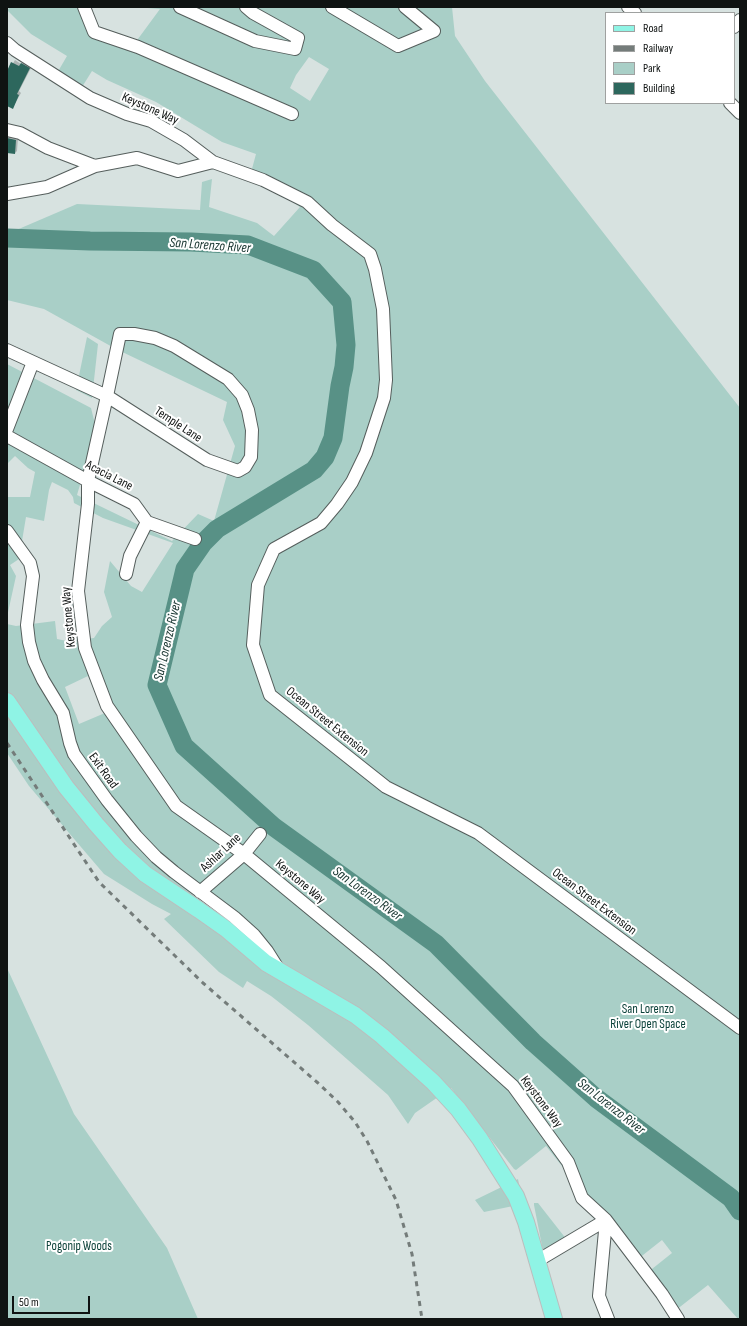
<!DOCTYPE html>
<html>
<head>
<meta charset="utf-8">
<style>
  body { margin:0 }
  #map { position:relative; width:747px; height:1326px; overflow:hidden; background:#d7e2e0; font-family:"Sofia Sans Condensed",sans-serif }
  canvas { display:block }
  .frame { position:absolute; inset:0; border:8px solid #0f1312; pointer-events:none }
  .legend { position:absolute; left:605px; top:12px; width:130px; height:92px; box-sizing:border-box; background:#fff; border:1px solid #9fa1a0; margin:0; padding:5px 7px; list-style:none; font-size:12px; color:#0f1312 }
  .legend li { display:flex; align-items:center; gap:8px; height:20px }
  .legend b { width:20px; border:1px solid #9fa1a0 }
  .scale { position:absolute; left:12px; top:1296px; width:78px; height:18px; box-sizing:border-box; border:2px solid #0f1312; border-top:0; padding-left:5px; font-size:12px; line-height:14px; white-space:nowrap; color:#0f1312; -webkit-text-stroke:3px #fff; paint-order:stroke }
</style>
</head>
<body>
<div id="map">
<canvas width="747" height="1326"></canvas>
<div class="frame"></div>
<ul class="legend">
<li><b style="height:5px;background:#8ff4e5"></b>Road</li>
<li><b style="height:5px;background:#747c7a"></b>Railway</li>
<li><b style="height:11px;background:#a9cfc7"></b>Park</li>
<li><b style="height:11px;background:#2d675d"></b>Building</li>
</ul>
<div class="scale">50 m</div>
</div>
<script>
const g = document.querySelector('canvas').getContext('2d');
g.lineJoin = 'round';
function paint(path, color) { g.fillStyle = color; g.fill(path, 'evenodd'); }
const shape = rows => new Path2D(rows.map(r => 'M' + r).join(''));
function trace(path, color, width, dash) { g.strokeStyle = color; g.lineWidth = width; g.lineCap = dash ? 'butt' : 'round'; g.setLineDash(dash || []); g.stroke(path); }
function write(font, color, halo, rows, align = 'center') {
  g.font = font + ' "Sofia Sans Condensed",sans-serif'; g.lineWidth = 4; g.setLineDash([]); g.textBaseline = 'middle'; g.strokeStyle = halo; g.fillStyle = color; for (const [text, x, y, turn = 0] of rows) {
    g.save(); g.translate(x, y); g.rotate((+turn || 0) * Math.PI / 180); g.textAlign = isNaN(turn) ? turn : align; if (halo) g.strokeText(text, 0, 0); g.fillText(text, 0, 0); g.restore();
  }
}
paint(shape([
  [10,7,86,7,95,30,135,43,160,9,135,7,452,7,455,36,485,81,740,408,740,1319,738,1319,708,1285,676,1310,647,1273,672,1253,662,1240,638,1259,636,1259,546,1146,516,1170,514,1169,451,1088,415,1113,408,1124,388,1095,308,1025,271,996,247,981,243,988,219,972,164,919,171,914,152,904,104,874,29,786,7,753,7,624,16,626,55,621,57,639,67,641,94,638,102,626,112,617,104,592,110,561,131,586,142,592,173,543,103,518,74,503,73,497,68,490,52,482,49,490,44,521,26,517,19,559,10,565,16,576,7,617,7,497,30,497,35,472,28,468,15,456,7,464,7,364,91,408,96,428,86,471,84,471,77,495,172,541,198,514,214,521,235,446,223,420,227,402,116,349,44,309,7,300,7,234,77,204,200,210,202,182,212,179,209,207,257,223,274,236,300,207,269,186,249,180,256,154,222,142,156,102,107,80,92,71,77,95,53,80,67,56,31,34,7,10],
  [309,57,329,69,310,101,290,88,296,75],
  [88,676,105,713,79,724,65,687],
  [87,337,98,344,92,398,76,390],
  [7,968,74,1114,167,1248,198,1319,7,1319],
  [518,1179,523,1204,484,1212,475,1200],
  [534,1203,538,1203,567,1240,543,1251,534,1205]
]), '#a9cfc7');
paint(shape([
  [15,60,21,64,24,61,32,66,19,91,21,93,13,107,7,105,7,73],
  [9,136,18,138,17,151,15,153,7,152,7,137]
]), '#0003');
trace(shape([
  [7,238,90,241,191,242,248,245,313,270,342,302,346,345,344,367,340,386,333,438,325,457,314,470,217,529,203,543,185,569,157,685,184,746,274,827,436,944,533,1042,596,1098,731,1198,740,1211]
]), '#589186', 19);
paint(shape([
  [11,62,19,66,21,63,30,68,17,94,19,95,13,109,7,106,7,71],
  [7,138,16,140,15,154,7,153]
]), '#2d675d');
const minor = shape([
  [84,7,94,32,138,47,292,114],
  [180,7,255,41,295,49,298,38,253,13,246,7],
  [332,7,398,46,434,31,405,7],
  [628,7,635,13],
  [734,27,740,20],
  [7,43,15,50,90,98,127,114,151,121,184,140,213,162,263,180,307,202,332,225,370,254,375,269,383,309,386,380,384,398,366,453,352,482,337,504,321,523,274,549,258,585,253,645,270,695,386,787,478,833,740,1028],
  [730,103,740,113],
  [7,130,20,133,48,148,95,166],
  [7,194,47,187,95,166,137,158,178,171,213,162],
  [7,350,107,396,207,460,238,471,245,467,251,457,252,430,248,410,242,395,228,379,174,346,155,338,134,334,120,334,107,396,88,481,88,504,78,591,85,648,107,706,176,806,244,854,381,967,513,1086,568,1162,582,1198,606,1220,662,1294,678,1319],
  [7,429,33,362],
  [7,436,88,481,134,504,147,522,195,539],
  [7,531,30,563,33,576,27,625,29,642,34,661,43,680,63,713,70,743,74,754,107,800,136,836,156,857,174,872,234,917,254,935,267,951,279,970],
  [126,574,130,556,147,522],
  [200,892,244,854,260,834],
  [606,1220,599,1296,608,1319],
  [537,1261,606,1220]
]);
const major = shape([
  [7,701,66,787,96,824,120,851,145,874,199,910,226,929,266,963,355,1015,382,1036,433,1082,458,1109,480,1139,516,1196,526,1222,554,1319]
]);
trace(minor, '#555e5c', 14);
trace(major, '#bcbdbd', 18);
trace(minor, '#fff', 12);
trace(major, '#8ff4e5', 16);
trace(shape([
  [7,743,99,882,203,983,318,1083,338,1102,355,1122,367,1141,396,1200,412,1254,422,1319]
]), '#747c7a', 3, [5, 5]);
write('13px', '#0f1312', '#fff', [
  ["Keystone Way",150,109,24],
  ["Temple Lane",178,425,33],
  ["Acacia Lane",109,476,27],
  ["Keystone Way",69,617,-95],
  ["Ocean Street Extension",327,722,39],
  ["Exit Road",103,771,54],
  ["Ashlar Lane",221,853,-43],
  ["Keystone Way",300,882,40],
  ["Ocean Street Extension",594,902,37],
  ["Keystone Way",541,1102,53]
]);
write('13px', '#0b4139', '#fff', [
  ["San Lorenzo",648,1010],
  ["River Open Space",648,1025],
  ["Pogonip Woods",79,1247]
]);
write('italic 14px', '#15322d', '#fff', [
  ["San Lorenzo River",210,246,4],
  ["San Lorenzo River",168,641,-77],
  ["San Lorenzo River",367,894,36],
  ["San Lorenzo River",611,1107,38]
]);
</script>
</body>
</html>
